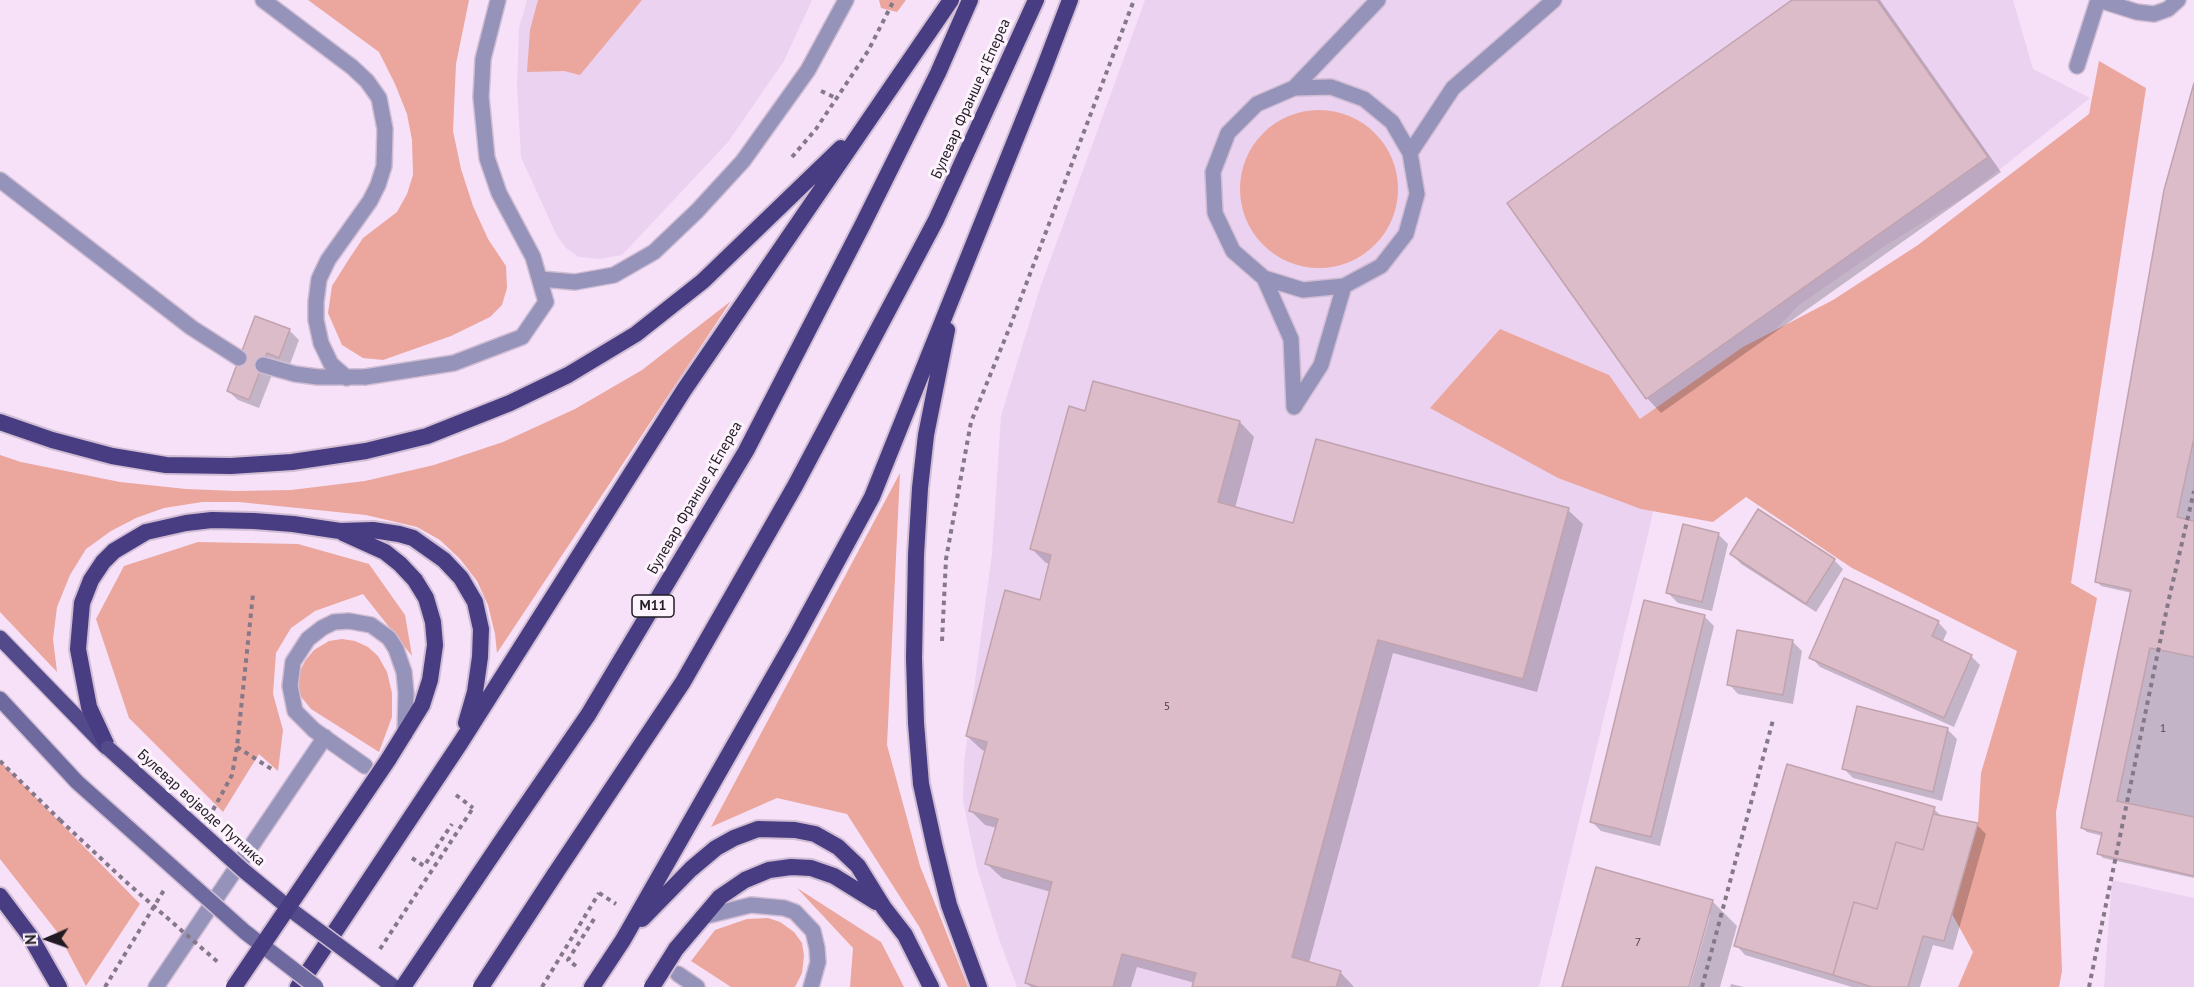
<!DOCTYPE html>
<html>
<head>
<meta charset="utf-8">
<style>
  body { margin:0 }
  #map { position:relative; width:2194px; height:987px; overflow:hidden; background:#f6e1f9; font-family:"PT Sans",sans-serif }
  canvas { display:block }
  .north { position:absolute; left:18px; top:909px; width:60px; height:60px; -webkit-text-stroke:4px #fcf3fd; paint-order:stroke; rotate:268deg; font-size:16px; font-weight:700; line-height:24px; text-align:center; color:#221b24 }
  .north::after { content:''; display:block; margin:auto; width:21px; height:27px; background:#221b24; clip-path:polygon(50% 0,100% 100%,50% 72%,0 100%) }
</style>
</head>
<body>
<div id="map">
<canvas width="2194" height="987"></canvas>
<div class="north">N</div>
</div>
<script>
const g = document.querySelector('canvas').getContext('2d');
g.lineJoin = 'round';
function paint(path, color) { g.fillStyle = color; g.fill(path, 'evenodd'); }
const shape = rows => new Path2D(rows.map(r => 'M' + r).join(''));
function trace(path, color, width, dash) { g.strokeStyle = color; g.lineWidth = width; g.lineCap = dash ? 'butt' : 'round'; g.setLineDash(dash || []); g.stroke(path); }
function write(font, color, halo, rows, align = 'center') {
  g.font = font + ' "PT Sans",sans-serif'; g.lineWidth = 6; g.setLineDash([]); g.textBaseline = 'middle'; g.strokeStyle = halo; g.fillStyle = color; for (const [text, x, y, turn = 0] of rows) {
    g.save(); g.translate(x, y); g.rotate((+turn || 0) * Math.PI / 180); g.textAlign = isNaN(turn) ? turn : align; if (halo) g.strokeText(text, 0, 0); g.fillText(text, 0, 0); g.restore();
  }
}
paint(shape([
  [527,0,812,0,784,61,728,142,622,255,599,259,579,257,566,248,557,236,521,157,517,85,519,28],
  [1145,0,2013,0,2033,69,2090,98,1966,196,1883,247,1799,305,1667,442,1650,526,1539,987,1017,987,999,939,977,868,963,801,964,763,992,554,1001,416,1039,291],
  [2112,880,2194,898,2194,987,2104,987]
]), '#ebd2f0');
paint(shape([
  [308,0,469,0,456,64,453,131,461,169,473,206,488,239,506,266,507,288,502,305,490,317,451,336,383,360,363,358,342,345,328,313,332,286,349,259,363,238,397,212,407,194,413,175,412,140,407,114,395,84,379,52],
  [538,0,642,0,580,75,564,71,527,72,530,30],
  [879,0,906,0,897,12,881,8],
  [2099,61,2146,88,2071,583,2097,598,2056,812,2062,971,2059,987,1958,987,1973,952,1952,914,1978,823,1981,773,2017,651,1852,568,1746,497,1713,522,1641,509,1558,478,1430,408,1500,329,1609,375,1640,419,1743,347,1833,300,1918,245,2089,114],
  '1240 189a79 79 0 1 1 158 0a79 79 0 1 1-158 0Z',
  [731,301,497,653,495,634,488,605,477,581,460,559,440,540,417,527,366,515,239,502,202,502,164,508,136,518,111,531,86,549,70,575,57,607,53,639,57,672,0,612,0,455,21,462,120,482,186,489,237,491,291,490,365,481,434,465,503,442,575,409,642,370],
  [900,473,887,745,920,866,968,987,948,987,920,928,847,814,777,798,711,827],
  [198,542,298,544,369,564,405,615,412,656,363,594,315,611,291,628,276,653,273,694,283,730,278,771,259,754,223,812,129,718,96,619,124,566],
  [342,639,355,641,368,647,378,656,387,672,392,693,392,717,379,752,311,709,298,693,297,677,305,661,314,650,329,641],
  [0,761,140,904,86,986,58,933,0,859],
  [797,888,881,942,904,987,850,987,853,948],
  [768,918,780,922,794,932,802,943,804,956,802,973,795,987,731,987,691,961,715,930,747,919]
]), '#eba69d');
paint(shape([
  [1795,0,1880,0,2001,172,1661,413,1647,398,1509,203],
  [2194,89,2194,878,2103,858,2099,854,2103,836,2087,832,2082,828,2132,593,2101,586,2097,581],
  [289,330,299,340,289,367,277,362,259,408,238,400,228,391],
  [1086,413,1240,422,1254,437,1235,508,1294,524,1568,510,1583,524,1537,692,1393,653,1309,963,1340,972,1354,987,1194,987,1195,983,1137,967,1131,987,1031,987,1026,983,1051,892,1002,878,987,864,997,828,985,825,971,811,986,751,982,750,967,736,1041,602,1051,564,1046,563,1032,549],
  [1718,534,1728,544,1712,611,1678,603,1668,593],
  [1732,554,1834,560,1843,569,1816,612,1741,564],
  [1704,616,1714,626,1660,846,1601,831,1592,822],
  [1938,622,1947,632,1942,643,1971,656,1980,665,1954,727,1820,667,1811,657],
  [1792,641,1802,651,1793,704,1738,694,1729,684],
  [1858,708,1948,730,1957,739,1942,801,1853,778,1844,769],
  [1934,809,1943,818,1977,825,1986,834,1953,950,1933,945,1920,987,1852,987,1745,955,1736,945],
  [1712,901,1737,926,1720,987,1690,987,1710,915,1707,915,1687,987,1564,987],
  [1731,984,1744,987,1730,987]
]), '#0003');
const building = shape([
  [1792,0,1877,0,1988,157,1646,399,1507,203,1792,0],
  [2194,83,2194,876,2097,854,2102,833,2081,828,2131,590,2095,582,2164,190,2194,83],
  [255,316,290,329,279,358,267,353,249,400,227,391,255,316],
  [1093,381,1240,421,1218,502,1293,523,1316,439,1569,508,1523,679,1378,640,1292,957,1341,971,1336,987,1192,987,1196,973,1122,954,1113,987,1039,987,1025,983,1052,882,985,864,998,819,969,811,987,742,966,736,1005,590,1040,600,1051,555,1030,549,1069,406,1085,411,1093,381],
  [2194,438,2194,521,2177,517,2194,438],
  [1758,509,1835,559,1806,604,1730,554,1758,509],
  [1683,524,1719,533,1702,602,1666,593,1683,524],
  [1844,578,1939,621,1932,636,1972,655,1944,718,1809,658,1844,578],
  [1644,600,1705,615,1651,837,1590,822,1644,600],
  [1737,630,1793,640,1783,695,1727,685,1737,630],
  [2150,648,2194,657,2194,817,2117,801,2150,648],
  [1857,706,1948,728,1933,792,1842,769,1857,706],
  [1787,764,1935,807,1923,850,1896,842,1877,909,1854,902,1833,975,1734,946,1787,764],
  [1933,814,1978,823,1944,941,1923,936,1908,987,1872,987,1833,975,1854,902,1877,909,1896,842,1923,850,1933,814],
  [1596,867,1713,900,1689,987,1562,987,1596,867]
]);
paint(building, '#dbbcc8');
trace(building, '#c1a3ae', 1.5);
const service = shape([
  [263,0,352,67,367,81,379,98,385,129,384,166,378,185,370,201,328,260,319,279,316,302,316,320,321,343,331,364,347,378],
  [2099,0,2137,12,2154,14,2168,9,2178,0],
  [2077,66,2098,0],
  [1294,88,1378,0],
  [1410,153,1392,122,1364,99,1331,87,1294,88,1257,104,1228,133,1213,172,1215,213,1233,251,1264,278,1303,290,1344,286,1381,266,1406,234,1417,194,1410,153,1453,88,1554,0],
  [0,180,192,328,239,358],
  [1264,278,1291,339,1294,407],
  [263,365,295,374,318,377,365,377],
  [1294,407,1321,365,1344,286],
  [365,766,314,730,295,711,290,686,293,662,308,639,322,628,334,622,349,621,371,625,389,638,396,649,404,672,406,693,405,734],
  [702,917,751,905,784,908,795,912,813,931,817,948,818,962,811,987],
  [678,974,697,987],
  [156,987,325,737]
]);
const minor = shape([
  [540,279,575,282,614,275,654,252,697,211,743,161,808,70,846,0],
  [365,377,454,363,522,337,546,302,533,257,499,193,487,158,481,97,482,79,483,59,498,0]
]);
const secondary = shape([
  [0,699,77,782]
]);
const primary = shape([
  [0,638,105,746]
]);
const trunk = shape([
  [947,330,926,435,920,488,916,555,914,658,916,723,921,784,935,848,949,905,979,987],
  [0,422,52,440,112,456,166,465,231,466,292,462,366,451,427,436,510,403,568,375,636,334,703,281,841,148],
  [343,533,385,552,400,564,415,580,426,598,433,622,435,645,430,680,422,705,388,760],
  [108,748,89,707,78,649,82,603,91,580,103,562,114,551,146,532,186,523,212,520,254,521,293,524,340,531,373,530,399,534,413,538,444,560,461,578,475,602,481,629,480,657,475,692,466,723],
  [505,836,588,715,746,451,863,224,938,73,970,0],
  [555,874,683,682,795,486,936,220,1036,0],
  [0,896,30,936,59,987],
  [642,919,691,869,716,848,734,838,758,829,795,830,815,834,838,847,858,866,884,908,905,935,931,987],
  [676,949,720,897,745,880,769,870,791,867,811,868,834,876,876,902],
  [298,987,461,742,684,390,951,0],
  [592,987,623,940,796,637,872,497,1043,71,1070,0]
]);
trace(service, '#d0bdd3', 18);
trace(minor, '#d0bdd3', 18);
trace(secondary, '#d0bdd3', 18);
trace(primary, '#d0bdd3', 18);
trace(trunk, '#d0bdd3', 20);
trace(shape([
  [821,91,836,98],
  [792,157,816,129,868,51,894,0],
  [942,641,946,559,971,422,1011,324,1134,0],
  [237,747,273,770],
  [0,761,60,820],
  [456,795,473,808],
  [213,810,232,775,237,747,253,594],
  [412,858,424,866,452,824],
  [599,893,616,904],
  [576,966,568,960,594,919],
  [105,987,164,890],
  [1702,987,1773,720],
  [2089,987,2168,603,2194,491]
]), '#857888', 4, [4.5, 4.5]);
trace(service, '#9593b9', 15);
trace(minor, '#9593b9', 15);
trace(secondary, '#6e699f', 15);
trace(primary, '#534a8b', 15);
trace(trunk, '#483c82', 16);
const secondaryBridge = shape([
  [77,782,245,932,316,987]
]);
const primaryBridge = shape([
  [108,748,243,870,295,913,394,987]
]);
const trunkBridge = shape([
  [234,987,388,760],
  [403,987,505,836],
  [481,987,555,874],
  [652,987,676,949]
]);
trace(secondaryBridge, '#d0bdd3', 18, []);
trace(primaryBridge, '#d0bdd3', 18, []);
trace(trunkBridge, '#d0bdd3', 20, []);
trace(shape([
  [60,820,125,881,220,964],
  [380,949,473,808],
  [542,987,599,893]
]), '#857888', 4, [4.5, 4.5]);
trace(secondaryBridge, '#6e699f', 15);
trace(primaryBridge, '#534a8b', 15);
trace(trunkBridge, '#483c82', 16);
write('12px', '#50434d', null, [
  ["5",1167,707],
  ["1",2163,729],
  ["7",1638,943]
]);
for (const [x, y, w] of [
  [653,606,42]
]) { const box = new Path2D(); box.roundRect(x - w / 2, y - 11, w, 22, 4.5); g.fillStyle = '#fcf3fd'; g.fill(box); trace(box, '#221b24', 1.5); }
write('bold 14px', '#221b24', null, [
  ["M11",653,606]
]);
write('15px', '#221b24', '#fcf3fd', [
  ["Булевар Франше д'Епереа",971,99,-66],
  ["Булевар Франше д'Епереа",695,498,-60],
  ["Булевар војводе Путника",201,808,42]
]);
</script>
</body>
</html>
